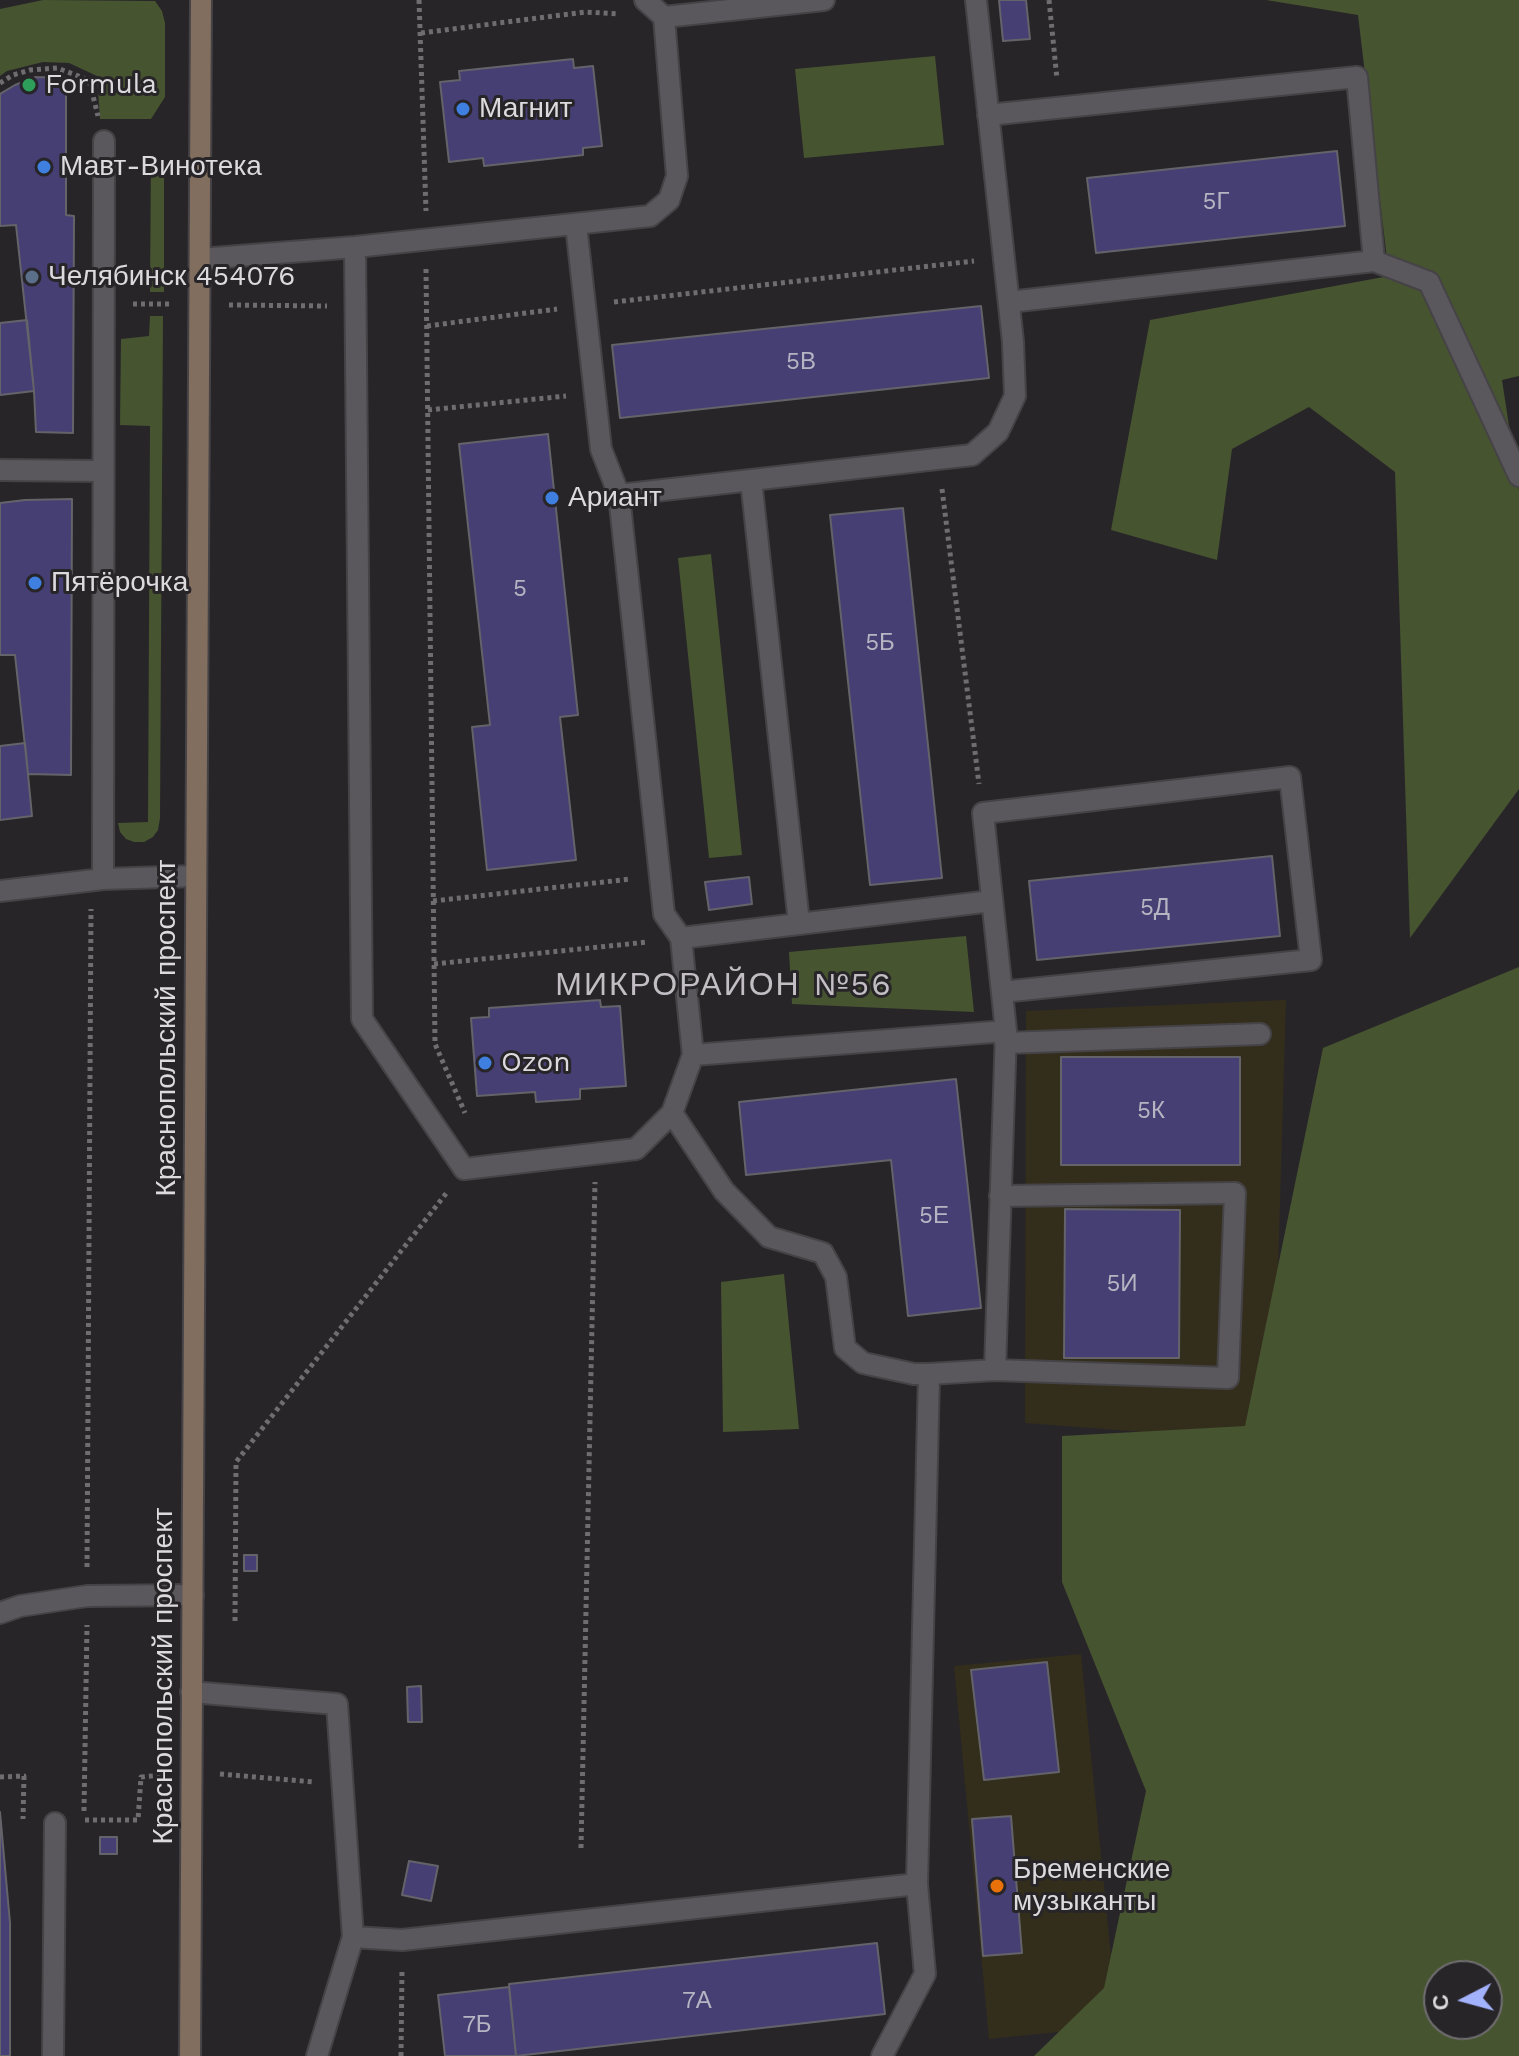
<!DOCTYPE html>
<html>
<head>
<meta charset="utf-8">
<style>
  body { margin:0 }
  #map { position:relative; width:1519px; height:2056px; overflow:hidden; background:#282529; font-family:"Work Sans",sans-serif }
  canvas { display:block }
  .north { position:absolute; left:1423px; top:1960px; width:80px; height:80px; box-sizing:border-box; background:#282529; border:2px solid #706d71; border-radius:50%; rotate:264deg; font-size:22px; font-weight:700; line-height:32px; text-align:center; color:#dcdadd }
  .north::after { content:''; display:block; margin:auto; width:28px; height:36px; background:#a3b2fd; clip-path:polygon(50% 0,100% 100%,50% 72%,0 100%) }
</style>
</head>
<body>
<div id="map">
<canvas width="1519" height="2056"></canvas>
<div class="north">С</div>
</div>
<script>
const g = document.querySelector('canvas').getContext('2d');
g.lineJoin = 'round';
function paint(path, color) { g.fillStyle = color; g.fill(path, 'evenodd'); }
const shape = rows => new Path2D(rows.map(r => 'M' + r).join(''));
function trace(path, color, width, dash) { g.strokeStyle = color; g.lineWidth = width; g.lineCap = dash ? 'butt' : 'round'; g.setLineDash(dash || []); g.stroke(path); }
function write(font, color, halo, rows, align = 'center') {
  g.font = font + ' "Work Sans",sans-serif'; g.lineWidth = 6; g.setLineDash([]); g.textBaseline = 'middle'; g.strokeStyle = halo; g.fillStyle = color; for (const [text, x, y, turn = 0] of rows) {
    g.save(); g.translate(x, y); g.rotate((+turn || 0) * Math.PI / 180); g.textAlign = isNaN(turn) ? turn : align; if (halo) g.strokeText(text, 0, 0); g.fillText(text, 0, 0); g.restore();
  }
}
paint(shape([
  [1286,1000,1273,1442,1025,1423,1026,1011],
  [1081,1654,1118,2026,989,2039,954,1666]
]), '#332d1c');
paint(shape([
  [43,0,155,1,162,11,165,23,165,97,151,119,100,119,97,76,69,63,43,62,7,71,0,76,0,9],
  [1266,0,1519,0,1519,376,1502,380,1519,491,1519,789,1410,938,1395,472,1309,407,1232,449,1217,560,1111,530,1150,320,1389,276,1358,15],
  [935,56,944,145,804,158,795,69],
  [151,156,164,162,164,292,150,292],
  [150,316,163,316,160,818,158,830,153,837,144,842,134,842,126,839,120,832,118,823,148,822,150,426,120,425,121,339,149,336],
  [711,554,742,855,709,858,678,558],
  [966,936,974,1012,792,1004,789,952],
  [1519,967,1519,2056,1034,2056,1104,1988,1146,1791,1062,1582,1062,1436,1245,1426,1323,1048],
  [1439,1976,1487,1976,1487,2024,1439,2024],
  [784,1274,799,1429,723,1432,721,1282]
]), '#465430');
const building = shape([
  [999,0,1026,0,1030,39,1003,41,999,0],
  [573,59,574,68,593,66,602,146,583,148,583,155,530,161,484,166,483,158,449,162,440,82,460,80,459,71,573,59],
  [36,77,66,78,66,215,74,216,73,433,36,432,34,391,16,225,0,226,0,94,15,85,36,77],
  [1337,151,1345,226,1096,253,1087,178,1337,151],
  [981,306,989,378,620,418,612,345,981,306],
  [27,320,34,391,0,395,0,323,27,320],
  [548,434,578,715,560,717,576,860,487,870,472,727,490,725,459,444,548,434],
  [72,499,71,775,28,774,15,655,0,655,0,503,25,500,72,499],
  [903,508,942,878,870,885,830,515,903,508],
  [25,743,32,816,0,820,0,746,25,743],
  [1272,856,1280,936,1037,960,1029,881,1272,856],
  [749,877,752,904,709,910,705,882,749,877],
  [600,1000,601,1007,620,1006,626,1086,580,1089,580,1099,536,1102,535,1092,477,1096,471,1018,489,1017,489,1008,600,1000],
  [1061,1057,1240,1057,1240,1165,1061,1165,1061,1057],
  [956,1079,981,1308,908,1316,891,1160,746,1175,739,1102,956,1079],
  [1065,1209,1180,1210,1179,1358,1064,1358,1065,1209],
  [244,1555,257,1555,257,1571,244,1571,244,1555],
  [1047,1662,1059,1772,984,1780,971,1670,1047,1662],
  [421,1686,422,1722,408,1722,407,1687,421,1686],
  [0,1812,10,1923,10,2056,0,2056,0,1812],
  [1011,1816,1022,1953,983,1956,972,1819,1011,1816],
  [100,1837,117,1837,117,1854,100,1854,100,1837],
  [409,1861,438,1866,431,1901,402,1895,409,1861],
  [877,1943,885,2014,516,2056,509,1984,877,1943],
  [509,1987,516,2056,521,2056,445,2056,438,1995,509,1987]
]);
paint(building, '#463f73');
trace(building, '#646369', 2);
const lane = shape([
  [664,17,824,0],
  [988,115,1357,77,1374,261,1009,302],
  [355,247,362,1019,464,1169,636,1149,672,1113,693,1055,681,938,664,914,619,495,601,449,576,225],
  [200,259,355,247,650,216,669,200,677,176,664,17,645,0],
  [1374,261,1429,282,1519,476],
  [0,470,103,471],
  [751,480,799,923],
  [619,495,972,455,998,432,1015,396,1013,342,976,0],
  [103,879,104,141],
  [0,891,103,879,196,876],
  [681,938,992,901],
  [1005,1043,1260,1034],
  [693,1055,1006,1031],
  [672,1113,724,1191,769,1237,823,1253,836,1277,845,1348,863,1363,914,1374,929,1374],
  [995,1370,1228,1378,1235,1193,1000,1196],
  [0,1613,20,1606,87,1596,193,1595],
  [191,1692,337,1704,353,1937,317,2056],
  [917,1884,929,1374,995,1370,1006,1031,983,813,1290,777,1311,960,1002,992],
  [353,1937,402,1940,917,1884,925,1974,882,2056],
  [53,2056,55,1823]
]);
const secondary = shape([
  [190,2056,201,0]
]);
trace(lane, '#464347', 24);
trace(secondary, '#464347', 24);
trace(shape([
  [419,0,426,211],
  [1049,0,1057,79],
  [421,33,585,12,619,14],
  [0,83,13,75,30,70,57,68,89,80,98,116],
  [426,269,435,1044,465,1113],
  [614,302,974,261],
  [133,304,171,304],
  [229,305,327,306],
  [427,326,557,309],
  [428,410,566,396],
  [942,489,979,784],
  [433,901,631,879],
  [434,964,648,942],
  [87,1567,91,909],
  [235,1621,236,1462,448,1191],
  [220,1774,314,1782],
  [0,1777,24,1776,23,1819],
  [84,1811,87,1625],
  [85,1820,138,1820,141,1777,162,1775],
  [581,1848,595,1182],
  [401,2056,402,1969]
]), '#6f6d70', 5, [4, 4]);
trace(lane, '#5b585d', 20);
trace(secondary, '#826e5f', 20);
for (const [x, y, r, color] of [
  [29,85,8,"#2e9e5b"],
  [463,109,8,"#3f7fe0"],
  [44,167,8,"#3f7fe0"],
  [32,277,8,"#5c6f8a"],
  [552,498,8,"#3f7fe0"],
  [35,583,8,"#3f7fe0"],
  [485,1063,8,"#3f7fe0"],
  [997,1886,8,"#e8710a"]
]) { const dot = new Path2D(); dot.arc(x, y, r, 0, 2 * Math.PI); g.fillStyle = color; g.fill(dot); trace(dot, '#282529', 3); }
write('24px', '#b6b3c2', null, [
  ["5Г",1216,202],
  ["5В",801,362],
  ["5",520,589],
  ["5Б",880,643],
  ["5Д",1155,908],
  ["5К",1151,1111],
  ["5Е",934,1216],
  ["5И",1122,1284],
  ["7А",697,2001],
  ["7Б",477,2025]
]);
write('28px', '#dcdadd', '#282529', [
  ["Formula",45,85],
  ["Магнит",479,109],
  ["Мавт-Винотека",60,167],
  ["Челябинск 454076",48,277],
  ["Ариант",568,498],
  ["Пятёрочка",51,583],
  ["Ozon",501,1063],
  ["Бременские",1013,1870],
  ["музыканты",1013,1902]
], 'left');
write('28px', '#dcdadd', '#282529', [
  ["Краснопольский проспект",167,1028,-90],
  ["Краснопольский проспект",164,1676,-90]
]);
g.letterSpacing = '2px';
write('32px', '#c2bec4', '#282529', [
  ["МИКРОРАЙОН №56",724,986]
]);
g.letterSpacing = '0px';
</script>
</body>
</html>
